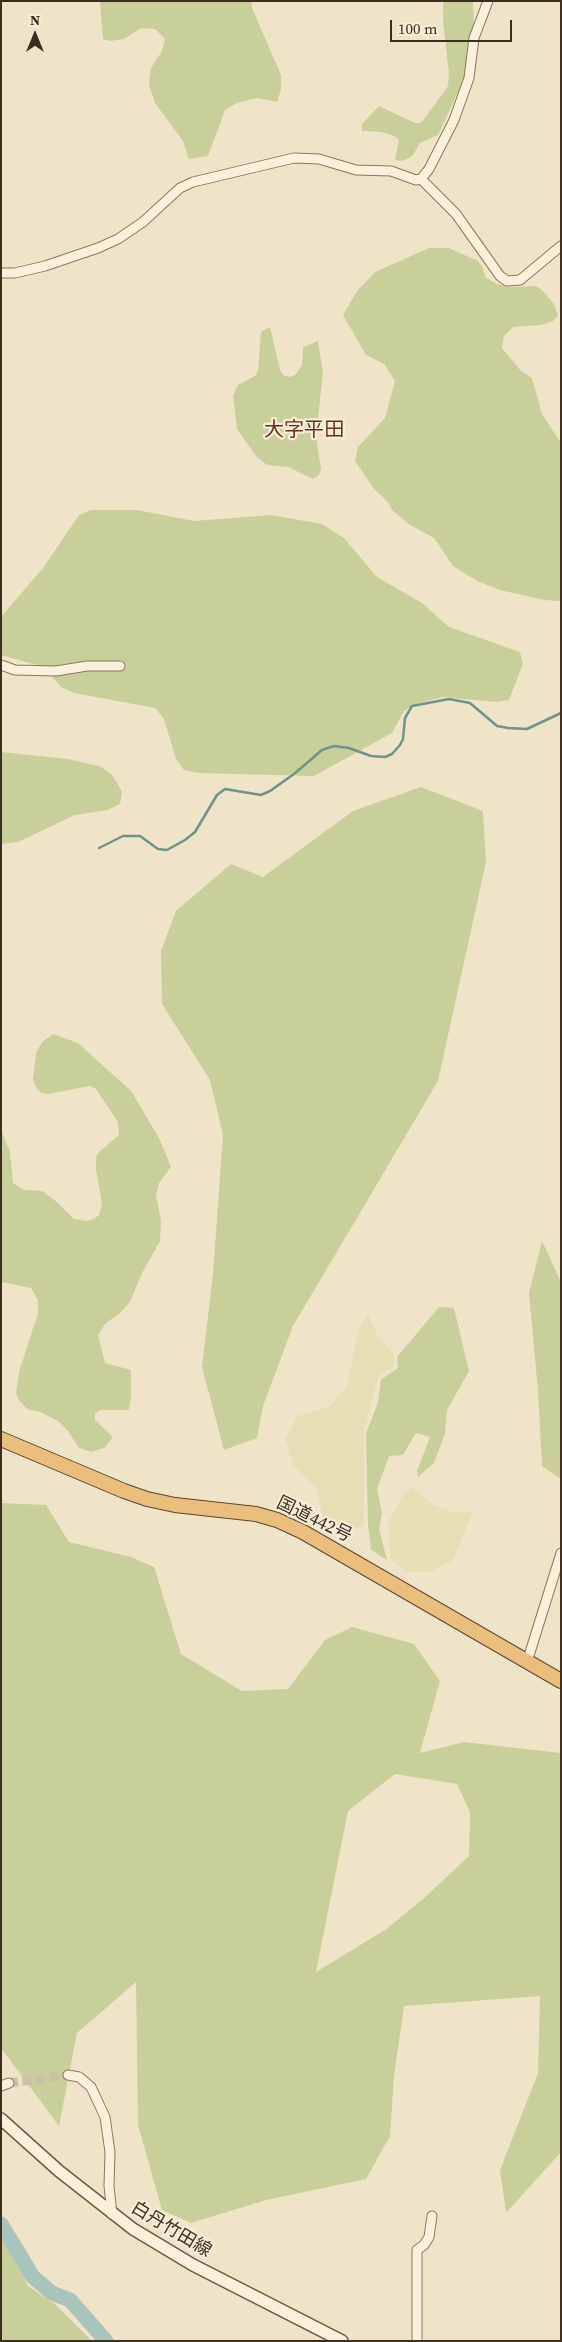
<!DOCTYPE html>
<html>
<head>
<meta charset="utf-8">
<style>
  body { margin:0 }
  #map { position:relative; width:562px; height:2342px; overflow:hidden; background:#f0e4c8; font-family:"Source Serif 4",serif }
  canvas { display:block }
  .frame { position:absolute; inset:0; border:2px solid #3d2e20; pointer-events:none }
  .north { position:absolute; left:10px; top:10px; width:50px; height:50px; -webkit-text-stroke:4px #f7eed8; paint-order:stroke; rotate:0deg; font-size:14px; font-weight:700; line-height:20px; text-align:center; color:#3d2e20 }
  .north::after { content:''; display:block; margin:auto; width:18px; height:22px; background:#3d2e20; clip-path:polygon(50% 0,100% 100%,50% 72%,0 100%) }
  .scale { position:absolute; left:390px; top:20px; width:122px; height:22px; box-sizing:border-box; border:2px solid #3d2e20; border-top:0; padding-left:6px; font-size:15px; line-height:18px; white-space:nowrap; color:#3d2e20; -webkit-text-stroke:4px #f7eed8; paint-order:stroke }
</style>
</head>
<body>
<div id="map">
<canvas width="562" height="2342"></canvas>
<div class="frame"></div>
<div class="north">N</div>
<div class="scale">100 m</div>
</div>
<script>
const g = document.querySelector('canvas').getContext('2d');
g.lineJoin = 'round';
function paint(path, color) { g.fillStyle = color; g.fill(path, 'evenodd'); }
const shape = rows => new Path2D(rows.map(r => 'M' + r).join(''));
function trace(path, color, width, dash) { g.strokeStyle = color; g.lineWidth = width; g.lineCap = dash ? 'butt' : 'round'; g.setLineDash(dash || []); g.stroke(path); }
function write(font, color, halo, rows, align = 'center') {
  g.font = font + ' "Source Serif 4","Noto Sans JP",serif'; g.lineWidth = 4.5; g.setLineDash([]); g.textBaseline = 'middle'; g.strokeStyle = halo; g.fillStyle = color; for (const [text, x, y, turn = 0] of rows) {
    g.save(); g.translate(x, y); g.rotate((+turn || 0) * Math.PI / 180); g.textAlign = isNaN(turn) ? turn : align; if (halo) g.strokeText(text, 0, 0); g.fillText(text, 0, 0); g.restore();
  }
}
paint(shape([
  [368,1315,378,1337,394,1354,394,1367,379,1375,364,1429,364,1526,343,1531,323,1516,316,1488,294,1466,285,1438,298,1416,329,1407,347,1387,359,1328],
  [412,1487,433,1505,453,1512,473,1512,453,1560,430,1572,406,1572,391,1559,388,1523,403,1495]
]), '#e6deb5');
paint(shape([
  [100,1,251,1,252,8,281,75,281,89,277,102,257,98,237,103,225,110,208,156,189,159,183,141,155,103,149,84,151,68,162,51,165,39,155,29,141,28,124,39,110,41,103,39],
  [443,1,473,1,474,31,467,73,438,135,420,143,413,155,407,159,401,161,395,160,399,140,394,136,381,132,362,131,362,124,379,106,415,123,421,123,444,92,448,86,449,73,443,21],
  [429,248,449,248,478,261,482,266,486,278,497,284,510,287,535,286,541,289,554,304,558,316,553,321,540,325,513,327,504,336,502,348,521,371,532,378,542,414,561,443,561,601,544,600,500,590,477,581,453,566,434,538,410,525,392,510,389,503,374,489,355,461,358,447,385,418,395,381,384,364,366,355,343,315,357,291,375,272],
  [270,327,280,370,283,375,289,377,295,375,302,365,303,347,318,341,323,373,316,436,321,470,318,476,313,479,288,467,267,465,256,456,237,429,233,396,238,385,255,376,258,371,261,332],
  [91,510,137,510,194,521,271,515,322,524,344,538,377,577,422,603,449,627,520,652,523,664,509,700,496,702,443,697,416,704,404,711,392,733,314,776,198,773,184,770,176,759,164,719,155,708,74,693,61,687,44,667,1,655,1,617,43,568,79,515],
  [1,752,68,759,102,767,112,775,119,786,122,792,120,804,108,810,75,815,18,842,1,844],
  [421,787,483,811,486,862,438,1081,293,1326,263,1406,257,1438,224,1450,202,1367,213,1274,223,1135,210,1080,162,1004,161,951,176,911,231,864,263,877,353,811],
  [53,1034,78,1043,131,1091,159,1138,171,1167,159,1183,156,1196,161,1220,160,1241,143,1271,130,1302,121,1312,105,1324,98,1335,105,1363,131,1370,131,1397,129,1410,100,1410,95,1413,95,1420,113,1437,104,1448,91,1452,79,1448,68,1431,58,1421,40,1412,27,1409,18,1399,16,1393,19,1372,38,1313,38,1300,31,1288,1,1282,1,1130,10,1152,13,1183,24,1190,42,1191,57,1202,74,1219,86,1221,94,1219,99,1215,102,1204,96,1170,96,1157,99,1152,119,1135,118,1122,96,1089,90,1086,48,1094,42,1093,37,1089,33,1080,36,1053,42,1042],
  [542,1241,561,1282,561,1479,542,1466,538,1391,529,1293],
  [439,1307,454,1308,469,1371,447,1410,445,1434,434,1463,418,1477,417,1471,430,1437,416,1433,403,1455,389,1456,377,1489,382,1513,379,1529,387,1560,371,1550,368,1525,366,1433,378,1403,381,1380,398,1368,397,1357],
  [1,1503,46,1505,69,1542,131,1557,154,1567,181,1654,242,1691,288,1689,325,1640,352,1627,414,1644,440,1681,420,1753,464,1742,561,1753,561,2152,506,2213,500,2170,538,2073,540,1996,404,2006,394,2076,390,2136,366,2179,266,2200,191,2223,162,2210,138,2125,136,1982,77,2033,59,2126,1,2048],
  [395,1774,457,1784,470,1812,469,1856,422,1900,385,1930,316,1972,348,1811],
  [1,2236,8,2242,28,2286,55,2304,92,2341,1,2341]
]), '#c9cf9b');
trace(shape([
  [99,848,123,836,140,836,158,849,167,850,185,840,195,832,217,795,225,789,261,795,270,791,294,774,322,750,334,746,349,748,371,756,385,757,392,754,400,745,403,739,405,718,412,706,449,699,470,703,497,726,508,728,527,729,561,713]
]), '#6f938a', 2.5);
trace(shape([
  [1,2224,33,2277,52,2293,70,2300,106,2341]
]), '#a9c4bc', 15);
trace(shape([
  [9,2083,68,2075]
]), '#ccc0a6', 9, [9, 4.5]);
const minor = shape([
  [421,179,429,169,454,120,469,78,474,38,488,1],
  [1,273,15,273,45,266,98,248,118,239,143,222,180,188,193,182,294,158,319,159,356,170,391,171,416,180,421,179,456,214,500,276,507,281,520,280,561,246],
  [1,665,15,670,56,671,87,666,120,666],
  [527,1662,561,1553],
  [68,2075,79,2077,91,2087,105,2117,110,2152,109,2186,112,2214],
  [1,2086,9,2083],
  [417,2341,417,2250,424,2245,429,2237,432,2216]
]);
const secondary = shape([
  [1,2119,59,2171,133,2229,193,2265,342,2341]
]);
const trunk = shape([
  [1,1439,124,1491,147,1499,175,1505,256,1514,277,1520,303,1532,561,1681]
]);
trace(minor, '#8d765c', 11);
trace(secondary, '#6f573f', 14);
trace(trunk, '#5b4430', 16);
trace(minor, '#faf1dc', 9);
trace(secondary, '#faf1dc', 11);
trace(trunk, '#eabe7c', 14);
write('18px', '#3d2e20', '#f7eed8', [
  ["国道442号",314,1520,26],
  ["白丹竹田線",171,2230,31]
]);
write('20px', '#6b2e1e', '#f7eed8', [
  ["大字平田",304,431]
]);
</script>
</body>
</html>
